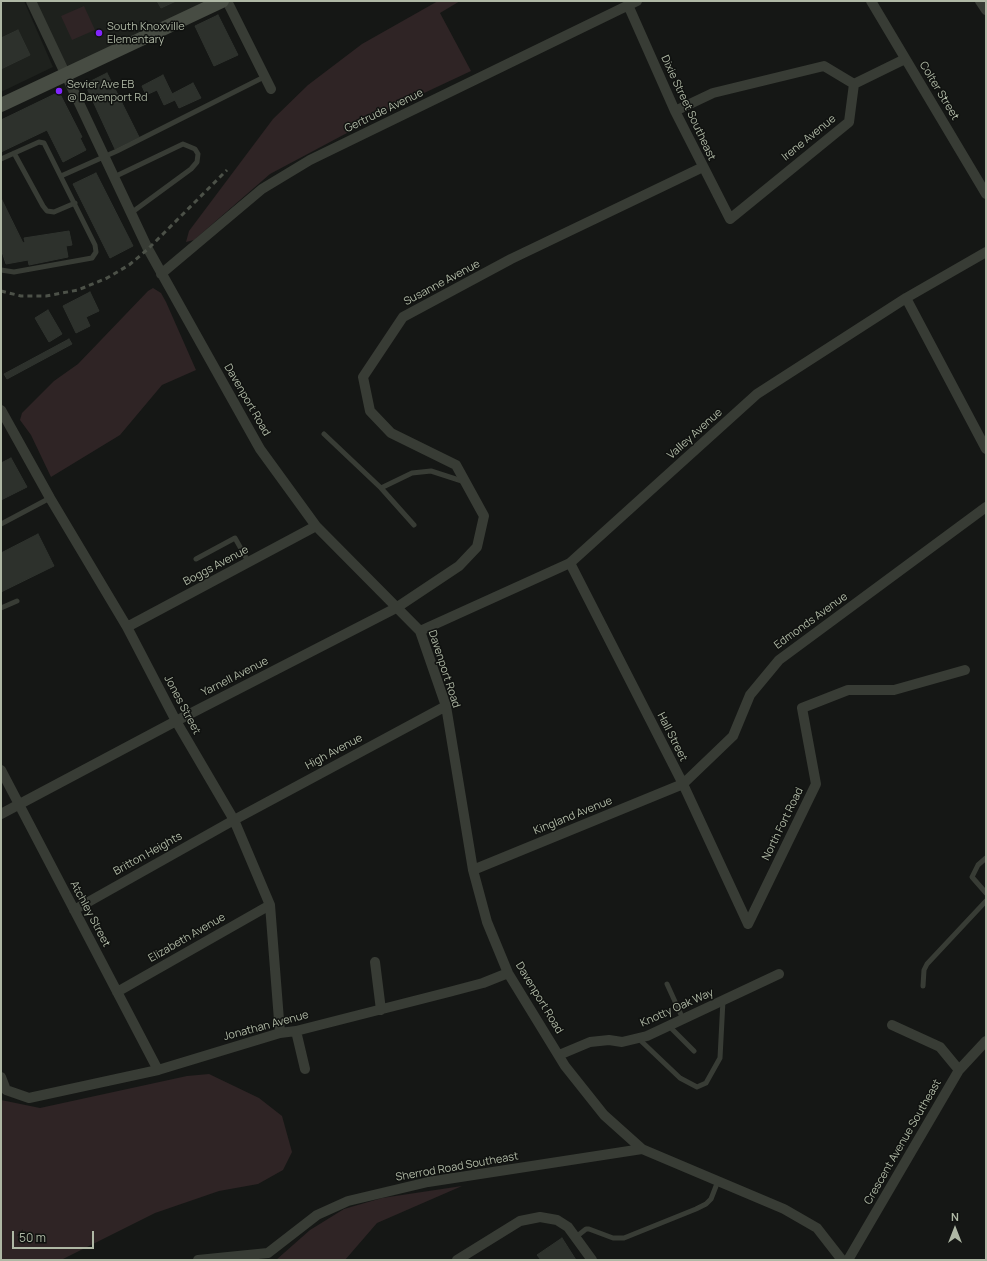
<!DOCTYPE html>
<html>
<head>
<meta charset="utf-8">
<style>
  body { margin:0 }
  #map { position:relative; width:987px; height:1261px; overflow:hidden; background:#151715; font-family:Manrope,sans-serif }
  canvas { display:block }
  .frame { position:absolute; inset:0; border:2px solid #afb8a5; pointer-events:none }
  .north { position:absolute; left:935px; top:1209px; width:40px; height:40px; -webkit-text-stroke:3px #101210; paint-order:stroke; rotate:0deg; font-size:11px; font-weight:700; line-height:16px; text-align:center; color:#afb8a5 }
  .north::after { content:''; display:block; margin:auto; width:14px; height:18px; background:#afb8a5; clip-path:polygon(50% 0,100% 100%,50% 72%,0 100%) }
  .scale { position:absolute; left:12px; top:1231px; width:82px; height:18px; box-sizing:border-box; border:2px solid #afb8a5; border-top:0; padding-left:5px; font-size:12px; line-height:14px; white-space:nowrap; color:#afb8a5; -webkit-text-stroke:3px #101210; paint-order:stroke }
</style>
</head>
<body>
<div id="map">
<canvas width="987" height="1261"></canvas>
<div class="frame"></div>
<div class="north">N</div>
<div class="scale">50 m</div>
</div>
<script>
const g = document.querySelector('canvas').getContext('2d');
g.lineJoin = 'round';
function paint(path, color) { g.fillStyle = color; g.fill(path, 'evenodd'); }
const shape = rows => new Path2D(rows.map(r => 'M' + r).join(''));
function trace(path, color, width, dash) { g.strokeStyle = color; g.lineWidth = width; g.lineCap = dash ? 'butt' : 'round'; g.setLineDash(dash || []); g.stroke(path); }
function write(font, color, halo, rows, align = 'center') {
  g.font = font + ' Manrope,sans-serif'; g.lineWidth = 3; g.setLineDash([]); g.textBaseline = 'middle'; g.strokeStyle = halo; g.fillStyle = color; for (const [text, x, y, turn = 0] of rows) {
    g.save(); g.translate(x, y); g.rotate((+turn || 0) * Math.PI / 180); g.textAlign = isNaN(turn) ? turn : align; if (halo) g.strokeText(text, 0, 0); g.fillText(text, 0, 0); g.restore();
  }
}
paint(shape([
  [1,1,24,1,53,67,1,92],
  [31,1,222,1,65,73]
]), '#1e211d');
paint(shape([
  [438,1,460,1,440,13,471,71,407,101,270,174,194,240,186,242,189,231,273,119,308,85,362,44],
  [84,6,95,30,72,40,61,16],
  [153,288,161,293,166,302,196,370,162,385,120,435,51,477,31,435,20,420,22,413,54,381,78,364,148,291],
  [209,1074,259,1098,282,1116,292,1152,283,1170,258,1184,219,1191,155,1213,61,1260,1,1260,1,1100,40,1108,187,1076],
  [462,1186,377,1223,345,1260,276,1260,310,1230,344,1209,382,1198]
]), '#2f2425');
const building = shape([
  [157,1,176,1,161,8,157,1],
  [218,15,238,55,214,66,195,26,218,15],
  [18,30,30,55,1,69,1,38,18,30],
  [107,73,139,137,115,149,85,84,107,73],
  [163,75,175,100,164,105,157,90,146,95,142,86,163,75],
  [193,83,201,98,179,108,172,94,193,83],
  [59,92,82,137,80,138,86,150,63,162,47,130,1,152,1,120,59,92],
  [96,173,133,246,110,258,73,184,96,173],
  [1,198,23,243,25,242,24,238,69,231,72,245,66,246,68,257,29,265,28,260,6,264,1,249,1,198],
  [90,292,99,311,86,317,90,326,76,333,63,306,90,292],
  [48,310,62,334,49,342,35,318,48,310],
  [69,339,72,344,7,379,4,374,69,339],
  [11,458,27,487,1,500,1,463,11,458],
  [38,534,54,566,1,592,1,553,38,534],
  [562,1238,576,1260,541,1260,537,1255,562,1238]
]);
paint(building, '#2d312c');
trace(building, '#2f332e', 1);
trace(shape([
  [14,153,43,206,47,211,54,212,75,203],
  [1,159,39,142,44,143,95,245,96,252,92,258,14,272,1,270],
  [61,176,117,151,264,77],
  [114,177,183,144,195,149,198,154,197,162,191,169,131,213],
  [324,434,381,488],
  [1,524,50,498],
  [414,525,381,488,412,473,431,471,465,482],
  [196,559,235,538,249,563],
  [1,608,17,601],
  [986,858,978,865,972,877,986,893],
  [667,984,683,1019],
  [923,986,924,970,927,964,986,901],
  [669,1026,694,1051],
  [639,1039,680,1078,697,1087,706,1083,720,1058,723,1000],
  [576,1237,586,1229,589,1229,613,1238,624,1238,696,1209,706,1204,711,1199,718,1181]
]), '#383c35', 5);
trace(shape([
  [31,1,148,249,260,449,316,526,420,631,446,706,473,870,487,922,508,973,565,1066,604,1115,642,1149,784,1209,817,1228,842,1260],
  [227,1,271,89],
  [871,1,986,194],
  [980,1,986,10],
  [628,5,675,111,730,219,849,122,854,84],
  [854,84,905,59],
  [675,111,713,93,824,66,854,84],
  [161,274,262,189,310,160,637,1],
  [906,298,986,449],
  [1,410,50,498,127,627,176,721,234,820,270,905,280,1033],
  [570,563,683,784,748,924],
  [127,627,316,526],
  [420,631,570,563,757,394,906,298,986,252],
  [1,770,158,1070],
  [1,814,176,721,396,608,459,566,477,547,484,516,456,465,391,433,370,411,363,377,403,317,511,259,703,167],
  [473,870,683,784,733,736,750,695,779,660,986,507],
  [74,910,234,820,446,706],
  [748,924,816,784,802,708,848,690,894,690,965,670],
  [375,962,381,1010],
  [117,992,270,905],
  [892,1025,940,1047,959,1070],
  [296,1031,305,1069],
  [559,1055,590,1042,609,1040,622,1042,647,1036,779,974],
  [1,1077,6,1090,29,1098,158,1070,280,1033,296,1031,449,992,483,983,508,973],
  [198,1260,268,1253,317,1215,348,1201,428,1182,642,1149],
  [457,1260,520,1221,540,1217,557,1220,568,1227,592,1260],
  [848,1260,959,1070,986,1041]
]), '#383c35', 10);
trace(shape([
  [1,105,222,1]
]), '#474c43', 14);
trace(shape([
  [1,291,21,296,46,296,78,290,107,278,129,265,148,249,227,170]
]), '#4c5148', 3, [5, 4]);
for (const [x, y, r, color] of [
  [99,33,4,"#8225fe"],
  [59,91,4,"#8225fe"]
]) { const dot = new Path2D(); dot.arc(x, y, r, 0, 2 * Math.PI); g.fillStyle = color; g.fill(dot); trace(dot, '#101210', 1.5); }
write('11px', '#afb8a5', '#101210', [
  ["South Knoxville",107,27],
  ["Elementary",107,40],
  ["Sevier Ave EB",67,85],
  ["@ Davenport Rd",67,98]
], 'left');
write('11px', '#afb8a5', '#101210', [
  ["Colter Street",939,91,59],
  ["Dixie Street Southeast",688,108,65],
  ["Gertrude Avenue",384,111,-26],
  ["Irene Avenue",809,138,-39],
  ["Susanne Avenue",442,283,-28],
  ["Davenport Road",247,400,60],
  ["Valley Avenue",695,434,-42],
  ["Boggs Avenue",216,566,-28],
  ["Edmonds Avenue",811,621,-36],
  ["Davenport Road",444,669,72],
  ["Yarnell Avenue",235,677,-27],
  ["Jones Street",182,705,62],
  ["Hall Street",672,737,63],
  ["High Avenue",334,752,-28],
  ["Kingland Avenue",573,816,-22],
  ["North Fort Road",783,824,-64],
  ["Britton Heights",148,854,-29],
  ["Atchley Street",90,914,62],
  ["Elizabeth Avenue",187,938,-30],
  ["Davenport Road",539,998,59],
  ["Knotty Oak Way",677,1008,-24],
  ["Jonathan Avenue",266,1026,-15],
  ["Crescent Avenue Southeast",903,1142,-60],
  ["Sherrod Road Southeast",457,1167,-10]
]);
</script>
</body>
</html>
